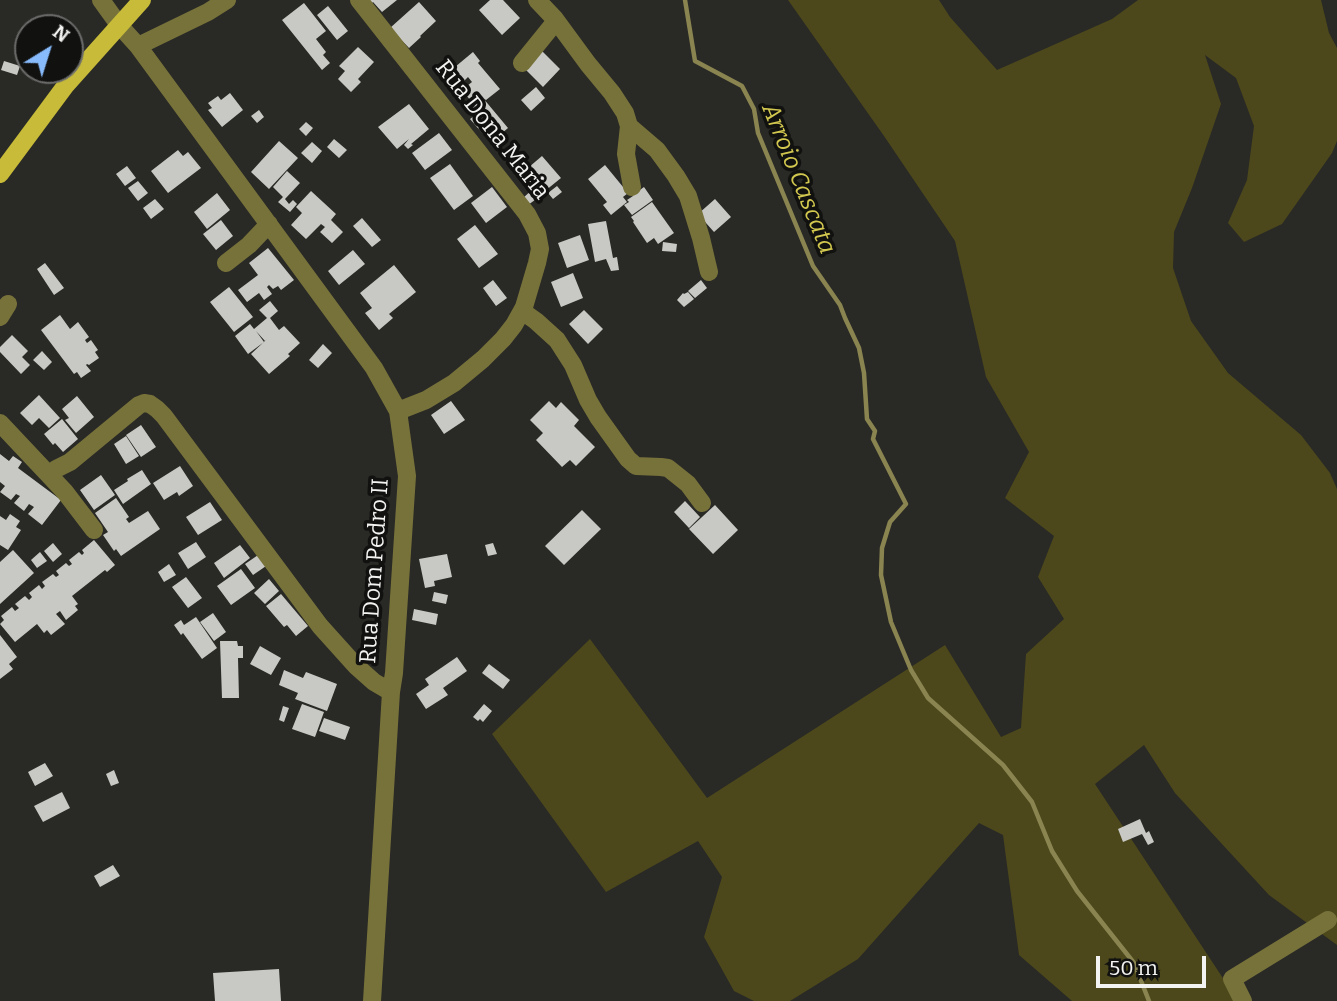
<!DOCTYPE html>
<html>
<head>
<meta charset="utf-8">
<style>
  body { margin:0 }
  #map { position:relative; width:1337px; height:1001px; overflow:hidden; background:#292926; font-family:Bitter,serif }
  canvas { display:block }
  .north { position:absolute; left:14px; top:14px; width:70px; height:70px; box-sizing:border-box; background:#111110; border:2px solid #6b6b6a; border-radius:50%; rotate:38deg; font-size:19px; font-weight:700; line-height:28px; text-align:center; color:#f3f3f2 }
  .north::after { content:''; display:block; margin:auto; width:24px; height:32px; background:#87bbfb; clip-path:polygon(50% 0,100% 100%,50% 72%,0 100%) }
  .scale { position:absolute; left:1096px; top:956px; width:110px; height:32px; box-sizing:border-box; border:4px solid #f3f3f2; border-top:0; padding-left:9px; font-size:21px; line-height:24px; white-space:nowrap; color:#f3f3f2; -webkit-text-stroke:5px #111110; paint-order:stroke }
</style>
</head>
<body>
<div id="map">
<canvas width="1337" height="1001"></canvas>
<div class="north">N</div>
<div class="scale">50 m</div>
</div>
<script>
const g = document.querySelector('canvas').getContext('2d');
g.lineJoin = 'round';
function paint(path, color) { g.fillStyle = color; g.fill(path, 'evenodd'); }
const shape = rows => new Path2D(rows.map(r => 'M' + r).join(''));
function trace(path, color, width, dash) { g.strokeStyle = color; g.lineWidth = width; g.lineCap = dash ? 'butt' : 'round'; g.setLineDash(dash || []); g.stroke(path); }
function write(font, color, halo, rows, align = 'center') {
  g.font = font + ' Bitter,serif'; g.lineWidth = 7; g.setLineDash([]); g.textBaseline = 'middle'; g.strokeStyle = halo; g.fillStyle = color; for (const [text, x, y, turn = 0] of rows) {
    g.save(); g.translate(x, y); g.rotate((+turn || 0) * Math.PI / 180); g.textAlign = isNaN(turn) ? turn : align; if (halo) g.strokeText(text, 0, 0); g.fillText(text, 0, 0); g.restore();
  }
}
paint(shape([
  [788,0,939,0,950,17,997,70,1112,19,1138,0,1321,0,1329,33,1337,48,1337,141,1332,153,1282,224,1244,242,1228,223,1247,180,1254,126,1236,78,1205,55,1221,104,1192,188,1174,232,1173,268,1191,321,1228,373,1301,435,1330,473,1337,489,1337,945,1269,895,1175,793,1144,745,1095,784,1238,1001,1072,1001,1019,955,1003,835,979,823,858,959,790,1001,754,1001,734,991,704,937,722,877,698,841,606,892,492,734,590,639,707,798,945,645,1001,737,1021,728,1026,654,1064,619,1038,577,1054,536,1005,498,1029,452,986,377,955,241,884,136]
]), '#4c481b');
trace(shape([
  [685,0,695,61,742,86,754,109,758,133,813,266,840,305,845,318,859,348,864,373,867,419,875,431,873,439,906,504,890,522,882,548,881,575,891,622,911,670,928,698,1003,765,1032,802,1052,851,1077,891,1134,963,1149,1001]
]), '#898450', 4.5);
paint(shape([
  [369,0,397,0,382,12,373,2,372,3],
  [490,0,503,0,520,18,502,35,479,10],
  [419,2,436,21,420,36,421,37,409,48,390,28],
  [304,3,326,31,316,39,326,52,323,55,330,63,322,70,282,20],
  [328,6,348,31,337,40,317,15],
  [358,47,374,62,358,79,361,82,351,92,338,79,345,71,339,66],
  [542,51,560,69,543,87,524,68],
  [473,52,480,61,478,63,500,89,486,100,483,98,508,128,494,140,487,131,483,134,470,119,474,116,469,111,475,106,462,90,472,82,468,77,460,85,449,72],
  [4,61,20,66,17,75,1,70],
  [536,87,545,98,531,111,521,100],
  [230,93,243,110,222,127,208,110,212,108,208,103,218,96,221,100],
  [409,104,429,129,411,144,413,145,408,149,404,145,409,139,397,149,378,127],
  [259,110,264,117,257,123,251,116],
  [306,122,313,128,306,136,299,129],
  [439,133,452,150,425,170,412,153],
  [334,139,347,150,339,158,327,147],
  [279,141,298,158,269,189,251,172],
  [312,142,322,151,312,163,301,153],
  [178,150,183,156,188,152,201,168,168,193,151,171],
  [542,156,561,178,540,195,522,173],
  [450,164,473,196,454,210,430,178],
  [605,165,628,193,623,197,627,202,611,215,603,205,607,202,588,179],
  [127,166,136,178,125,186,116,174],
  [287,171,300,183,285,199,289,204,293,200,297,204,290,212,278,202,283,197,273,187],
  [138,181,148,193,138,201,128,188],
  [557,186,562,192,553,199,548,193],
  [492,187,507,207,486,223,471,203],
  [644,187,653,200,632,215,624,205,629,202,627,200,633,196,633,195],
  [533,189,539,197,528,205,523,198],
  [311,191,336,214,331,220,343,232,332,243,320,232,325,227,321,224,306,239,291,225,302,213,296,207],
  [217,193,230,210,207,229,194,212],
  [155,199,164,209,151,219,143,208],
  [715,199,731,217,714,232,698,214],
  [652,202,674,233,658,244,654,238,647,243,633,222,634,221,631,217],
  [362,218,381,240,372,247,353,226],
  [221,220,233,236,216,250,203,234],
  [606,221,613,258,617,257,619,270,611,271,606,259,595,262,588,224],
  [475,225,498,254,479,268,457,239],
  [580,235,589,260,567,268,558,243],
  [663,242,677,244,676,252,662,251],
  [268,248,294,280,281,290,278,286,273,289,269,285,267,287,272,294,264,300,259,293,247,302,238,290,258,275,249,263],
  [353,250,365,264,339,285,328,271],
  [45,263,64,288,54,295,37,269],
  [394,265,416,292,389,314,393,318,379,330,365,313,372,308,360,293],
  [573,273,583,298,561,307,551,282],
  [493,280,507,298,496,306,483,288],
  [701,280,707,288,695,298,688,291],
  [229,287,253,317,234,332,210,302],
  [688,292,694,299,684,307,677,300,683,293,684,294],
  [270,301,278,311,270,318,279,330,284,326,300,343,288,354,290,356,269,374,251,354,267,339,265,341,256,331,264,342,248,354,235,336,250,324,254,329,267,318,259,310],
  [584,310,603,329,588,344,569,324],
  [60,315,70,329,78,322,89,337,85,340,87,343,91,340,98,350,95,352,99,358,89,365,87,364,86,365,91,371,81,378,77,372,74,374,41,330],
  [12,335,28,351,22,357,30,365,21,374,0,352,0,347],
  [323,344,332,353,318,368,309,360],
  [42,351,52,362,44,370,33,360],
  [39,395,60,418,49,428,39,418,32,425,20,413],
  [77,396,94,417,76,433,65,420,69,418,62,409],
  [451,401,465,420,444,434,431,415],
  [549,401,556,408,561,402,579,420,574,426,595,447,576,466,570,460,562,467,536,440,543,433,530,420],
  [62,419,78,439,63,452,55,443,53,445,44,434],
  [141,425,156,447,141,457,126,435],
  [126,436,139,456,126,464,114,444],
  [0,454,9,461,13,456,22,462,18,468,61,500,42,525,28,514,34,507,29,504,24,511,14,503,20,496,16,494,11,500,0,492,5,486,0,482],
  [180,466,193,486,179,496,177,492,164,500,153,483],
  [142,470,151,484,123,504,114,490,128,481,127,479],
  [101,475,115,495,94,510,80,490],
  [116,498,129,517,126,519,129,523,148,511,160,529,121,556,116,549,114,551,103,535,108,532,95,513],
  [685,501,700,517,689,528,674,512],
  [210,502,222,520,198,535,186,517],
  [715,505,738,530,713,554,689,529],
  [582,510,601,529,564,565,545,546],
  [10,514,20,521,16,527,21,530,8,550,0,545,0,516,6,520],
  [94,540,115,565,107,572,105,570,72,596,78,604,75,606,78,610,66,620,60,611,56,614,65,624,51,635,47,630,44,633,37,624,15,642,0,624,4,620,1,616,12,607,15,611,19,608,15,604,25,596,29,600,32,597,29,593,39,585,42,589,45,586,42,582,53,574,56,577,59,575,56,571,66,563,69,566,72,564,69,560,79,552,82,555,84,553,82,550],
  [196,542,206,557,188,569,178,553],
  [53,543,62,554,53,562,44,551],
  [493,543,497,554,488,556,485,545],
  [240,545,250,558,224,578,214,563],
  [13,550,34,573,0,604,0,562],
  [40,552,47,561,37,568,31,560],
  [261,553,269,564,253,575,245,564],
  [447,554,452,577,434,581,435,586,425,588,419,559],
  [169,564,176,575,164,582,158,572],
  [241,569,255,588,231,605,217,586],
  [186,577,202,598,188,608,172,587],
  [269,579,279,591,265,604,254,593],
  [434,592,448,595,446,604,432,601],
  [281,594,308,626,296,636,287,625,284,627,266,606],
  [414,609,438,614,436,625,412,620],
  [213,613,226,632,214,641,200,622],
  [196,617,217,648,202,659,183,633,181,635,174,625,181,620,184,625],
  [0,635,17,657,9,664,13,669,0,679],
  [220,641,237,641,238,646,243,646,243,658,238,658,239,698,222,698],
  [260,646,281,658,271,675,250,664],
  [457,657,467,671,443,688,448,695,426,709,416,694,429,685,425,679],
  [489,664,510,680,503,689,482,673],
  [284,670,303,678,306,672,337,684,327,711,295,699,298,693,279,685],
  [302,704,324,712,315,737,292,729],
  [484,704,492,711,483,722,480,719,478,721,473,717],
  [283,706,289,708,284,722,279,720],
  [324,718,350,727,345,740,319,731],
  [45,763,53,776,35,786,28,772],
  [114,770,119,783,111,786,106,774],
  [62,792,70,808,43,822,34,806],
  [1140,819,1146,833,1149,831,1154,842,1148,845,1142,834,1123,842,1118,829],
  [113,865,120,876,100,887,94,876],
  [279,969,281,1001,215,1001,213,973]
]), '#c8c8c5');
trace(shape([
  [101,0,119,25,138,46,374,368,398,411,407,476,394,673,391,692,372,1001],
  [359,0,527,214,537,233,540,249,537,263,524,307,514,325,503,339,483,359,454,383,426,400,398,411],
  [537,0,555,19,588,64,612,93,625,113,629,126,626,154,632,187],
  [138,46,208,12,227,0],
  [522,63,556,21],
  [629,126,657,150,676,176,688,196,701,238,709,272],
  [226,263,249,245,269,224],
  [522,311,536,321,557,340,573,365,588,400,598,417,628,459,636,466,661,467,668,468,688,484,702,503],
  [0,317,8,304],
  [0,423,65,492,94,530],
  [50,476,56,469,70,462,139,405,144,403,150,404,157,409,164,416,320,626,356,666,374,682,391,692],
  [1243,1001,1232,979,1328,920]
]), '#77723a', 18);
trace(shape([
  [0,174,66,85,142,0]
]), '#c7bb39', 18);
write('23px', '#f3f3f2', '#111110', [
  ["Rua Dona Maria",492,130,52],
  ["Rua Dom Pedro II",375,571,-86]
]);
write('italic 24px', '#d3c84f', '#111110', [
  ["Arroio Cascata",798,179,68]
]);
</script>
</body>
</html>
